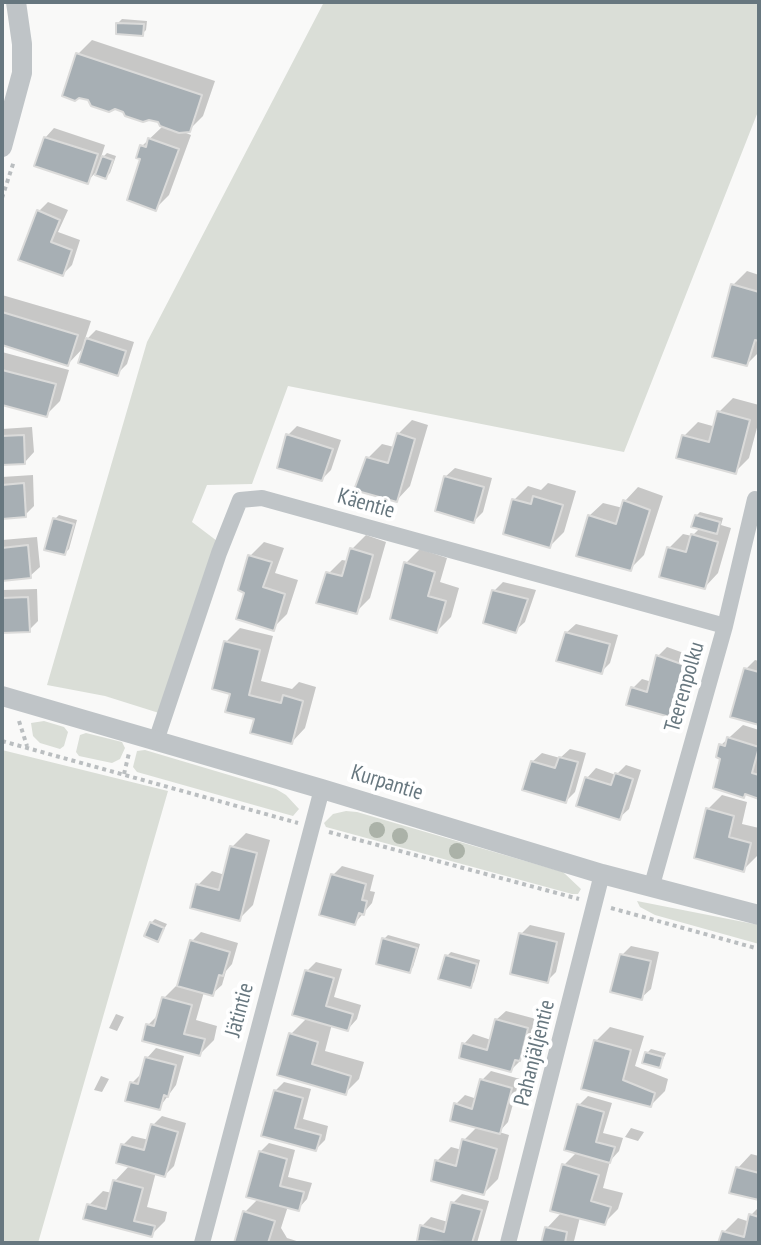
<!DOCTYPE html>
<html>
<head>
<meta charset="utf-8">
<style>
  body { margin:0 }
  #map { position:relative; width:761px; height:1245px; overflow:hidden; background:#f9f9f8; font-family:"PT Sans Narrow",sans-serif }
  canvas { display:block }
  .frame { position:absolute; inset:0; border:4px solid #67777f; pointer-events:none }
</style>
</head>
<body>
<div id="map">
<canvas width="761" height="1245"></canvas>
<div class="frame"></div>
</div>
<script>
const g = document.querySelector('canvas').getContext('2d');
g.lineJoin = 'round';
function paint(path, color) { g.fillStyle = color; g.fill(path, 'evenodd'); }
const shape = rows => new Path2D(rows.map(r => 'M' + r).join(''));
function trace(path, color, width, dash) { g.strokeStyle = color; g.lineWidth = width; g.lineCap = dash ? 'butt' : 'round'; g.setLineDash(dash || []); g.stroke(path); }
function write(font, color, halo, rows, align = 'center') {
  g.font = font + ' "PT Sans Narrow",sans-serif'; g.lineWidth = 8; g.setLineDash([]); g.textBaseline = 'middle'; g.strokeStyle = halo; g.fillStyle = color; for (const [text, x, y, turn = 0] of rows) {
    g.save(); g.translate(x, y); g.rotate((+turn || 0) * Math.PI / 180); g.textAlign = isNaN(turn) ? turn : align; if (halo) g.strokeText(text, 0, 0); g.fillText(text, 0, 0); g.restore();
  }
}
paint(shape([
  [324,2,759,2,759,109,624,452,288,386,252,484,207,485,192,522,217,541,159,713,105,696,47,685,147,342],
  [44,721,64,727,68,732,64,746,60,749,40,743,33,736,31,723],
  [86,733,122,742,125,748,120,759,112,763,79,756,76,752,80,735],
  [2,750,168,791,38,1243,2,1243],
  [145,750,276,789,286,795,299,809,293,816,137,772,133,767,137,751],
  [346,811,357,812,563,872,581,889,578,894,572,894,326,827,324,823,333,814],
  [637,901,759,925,759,944,655,915,640,907]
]), '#daded7');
paint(shape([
  [122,19,147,21,146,30,142,34,118,23],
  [92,40,215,81,203,116,186,133,191,135,169,195,155,209,142,146,162,127,160,121,78,54],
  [54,128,105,145,100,160,107,153,116,156,110,173,106,177,95,173,87,182,45,138],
  [48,202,68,210,58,232,80,240,72,265,63,274,38,212],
  [747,271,759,275,759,352,747,364,733,285],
  [2,295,91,321,84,342,96,330,134,342,127,364,118,373,85,346,68,364,2,343],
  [2,352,69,370,60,401,46,415,2,403],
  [733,398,759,405,759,420,749,458,735,472,684,436,698,422,716,427,719,412],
  [412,420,428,425,410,486,397,500,368,458,382,444,394,447,398,434],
  [297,426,341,440,331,470,322,479,288,435],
  [32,427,34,452,25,462,2,463,2,429],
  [455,468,492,478,483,512,474,521,445,477],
  [33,475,34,506,25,515,2,517,2,477],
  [548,483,576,491,564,532,550,546,514,500,528,486,541,490],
  [638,487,663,496,644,555,630,569,589,516,603,503,623,508,625,501],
  [700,512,723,518,721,525,731,528,718,573,705,587,669,548,683,534,692,536,701,527,696,516],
  [59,515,77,520,69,549,65,553,55,519],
  [366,535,386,542,370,598,356,612,328,574,342,560,348,561,352,549],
  [37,537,40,567,30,576,2,579,2,540],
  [264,542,284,548,275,573,298,580,287,614,273,628,246,591,250,556],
  [420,549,447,558,440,582,459,588,451,617,437,631,406,563],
  [503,582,536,590,525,622,515,631,494,591],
  [37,589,38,621,29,630,2,631,2,590],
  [576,624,618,635,610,663,601,672,566,633],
  [240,628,273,636,261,681,292,689,299,682,316,687,305,728,292,742,232,692,226,642],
  [667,647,692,656,679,706,670,715,633,688,642,679,652,682,658,656],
  [755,660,759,661,759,723,746,669],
  [743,725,759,730,759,797,722,758,721,745],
  [570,749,586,753,575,792,566,801,532,762,542,753,560,758],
  [626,765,641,770,629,809,619,818,578,805,587,778,596,768,616,775],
  [722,795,747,802,742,824,759,828,757,856,743,870,708,809],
  [246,833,270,840,253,905,239,919,198,885,212,871,225,875,232,847],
  [342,866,374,875,370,891,375,892,372,903,355,923,333,875],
  [155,919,167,924,158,940,151,923],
  [530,925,565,933,556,972,547,981,521,934],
  [201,932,238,943,232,964,226,971,222,985,212,994,204,992,196,1020,217,1026,214,1040,200,1054,148,1025,160,1013,164,998,178,984,192,941],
  [388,935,420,944,413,967,409,971,384,939],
  [631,946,659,952,651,989,641,998,622,955],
  [451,952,480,960,474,982,470,986,447,956],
  [316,962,342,969,334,997,361,1005,357,1019,348,1029,332,1024,325,1051,364,1062,359,1079,345,1093,279,1074,291,1034,308,1017,307,971],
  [506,1011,536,1019,528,1050,520,1061,511,1070,461,1057,464,1044,473,1034,491,1040,496,1020],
  [116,1014,124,1017,117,1031,109,1028],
  [610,1027,644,1036,635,1066,668,1079,665,1091,651,1105,584,1088,596,1041],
  [156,1048,184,1056,176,1085,159,1108,132,1083,141,1074,147,1058],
  [651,1049,666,1053,660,1066,647,1053],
  [491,1071,520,1079,508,1122,499,1132,509,1135,498,1179,484,1193,437,1161,451,1147,462,1150,464,1140,478,1126,456,1104,465,1095,477,1099,482,1080],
  [101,1076,109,1079,102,1092,94,1090],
  [284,1082,311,1089,303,1119,328,1126,325,1140,316,1149,263,1135,275,1091],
  [588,1096,612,1103,603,1133,623,1138,619,1151,610,1161,603,1188,623,1193,618,1209,604,1223,580,1217,574,1241,580,1243,543,1243,547,1228,562,1212,564,1165,577,1152,579,1105],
  [162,1116,186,1123,174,1166,165,1175,156,1172,147,1207,167,1212,165,1221,151,1235,89,1205,103,1191,112,1193,115,1181,130,1165,123,1145,132,1136,149,1140,153,1125],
  [631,1128,644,1132,638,1141,625,1137],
  [269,1143,295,1150,288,1177,312,1183,307,1199,298,1209,288,1206,281,1228,287,1238,303,1243,236,1243,245,1212,259,1198,260,1152],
  [751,1154,759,1156,759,1198,738,1168],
  [462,1194,489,1201,477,1243,430,1243,419,1240,422,1226,431,1217,448,1222,453,1203],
  [759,1207,759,1243,721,1243,724,1232,738,1218,750,1222,751,1215]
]), '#0003');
const building = shape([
  [116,23,144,24,143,36,116,34,116,23],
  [76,53,202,95,190,132,179,133,160,126,158,122,149,120,143,122,125,116,123,112,115,109,109,112,91,106,88,100,79,98,75,101,62,96,76,53],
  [44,137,98,154,88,184,34,166,44,137],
  [148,138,179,149,156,211,127,200,140,159,136,158,140,145,146,147,148,138],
  [102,156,113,160,106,179,95,175,102,156],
  [37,210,60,220,51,242,72,250,63,276,18,260,37,210],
  [731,284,759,292,759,341,755,340,747,366,712,357,731,284],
  [2,312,78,335,68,366,2,345,2,312],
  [86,338,126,351,118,376,78,363,86,338],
  [2,370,56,384,47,417,2,405,2,370],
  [717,411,750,420,736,474,676,458,682,435,709,442,717,411],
  [397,433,415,439,397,502,354,490,366,457,388,463,397,433],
  [286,434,333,449,322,481,277,468,286,434],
  [24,435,25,464,2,465,2,436,24,435],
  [444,476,484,487,474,523,435,511,444,476],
  [24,483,26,517,2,519,2,485,24,483],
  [533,496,563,505,550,548,503,534,512,499,531,504,533,496],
  [623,500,650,510,631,571,576,556,588,515,616,524,623,500],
  [695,515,720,522,717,534,691,527,695,515],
  [53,518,74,524,65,555,44,550,53,518],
  [691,534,718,542,705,589,659,577,667,547,686,552,691,534],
  [28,545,31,578,2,581,2,548,28,545],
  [350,548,373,555,357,614,316,603,326,572,342,576,350,548],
  [248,555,272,562,263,587,285,594,274,631,236,619,244,593,238,590,248,555],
  [404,562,435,572,428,596,446,601,437,633,390,619,404,562],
  [492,590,528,599,516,633,483,623,492,590],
  [28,597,30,632,2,633,2,598,28,597],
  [565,632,610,644,602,674,556,661,565,632],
  [224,641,260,650,249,695,281,703,283,695,303,701,292,744,250,733,254,719,225,712,230,694,212,689,224,641],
  [656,655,684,665,670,717,626,705,631,687,647,692,656,655],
  [744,668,759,672,759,725,730,717,744,668],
  [727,737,759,747,752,773,759,775,759,799,745,794,744,798,713,788,720,759,716,757,719,744,725,746,727,737],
  [559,757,578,762,566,803,522,790,531,761,555,768,559,757],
  [615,773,633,779,620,820,576,806,585,777,611,785,615,773],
  [706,808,734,816,729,837,751,843,744,872,694,858,706,808],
  [230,846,257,853,240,921,190,908,196,884,219,890,230,846],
  [331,874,366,884,362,900,367,901,364,915,359,913,355,925,319,915,331,874],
  [150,922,164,928,158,942,144,936,150,922],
  [519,933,557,942,548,983,510,974,519,933],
  [382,938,417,948,410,973,376,964,382,938],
  [190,940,230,952,223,976,219,975,213,996,177,986,190,940],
  [620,954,651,961,642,1000,610,992,620,954],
  [445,955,477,964,471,988,438,979,445,955],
  [305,970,334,978,326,1006,353,1014,348,1031,292,1015,305,970],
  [162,997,192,1005,184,1034,205,1039,200,1056,142,1041,146,1024,154,1026,162,997],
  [495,1019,528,1028,520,1061,515,1060,511,1072,459,1058,462,1043,487,1050,495,1019],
  [289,1033,318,1042,312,1064,351,1076,346,1095,277,1075,289,1033],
  [594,1040,631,1050,623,1080,655,1093,651,1107,581,1089,594,1040],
  [645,1052,663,1057,660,1068,642,1063,645,1052],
  [145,1057,176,1065,168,1097,164,1095,160,1110,125,1101,130,1082,138,1084,145,1057],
  [480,1079,512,1088,500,1134,450,1121,454,1103,472,1109,480,1079],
  [274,1090,303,1098,295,1128,321,1135,316,1151,261,1136,274,1090],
  [577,1104,604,1112,596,1142,615,1147,610,1163,564,1150,577,1104],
  [151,1124,178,1132,165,1177,116,1163,121,1144,144,1150,151,1124],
  [462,1139,497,1149,484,1195,431,1181,435,1160,456,1166,462,1139],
  [259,1151,287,1159,280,1186,304,1192,299,1211,246,1197,259,1151],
  [562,1164,599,1175,591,1201,611,1207,605,1225,550,1211,562,1164],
  [736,1167,759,1173,759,1200,729,1193,736,1167],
  [113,1180,143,1188,134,1221,155,1226,152,1237,83,1219,87,1204,106,1209,113,1180],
  [451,1202,482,1210,472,1243,417,1241,420,1225,444,1232,451,1202],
  [243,1211,275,1221,268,1243,234,1243,243,1211],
  [749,1214,759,1217,759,1243,718,1243,722,1231,744,1237,749,1214],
  [545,1227,567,1232,565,1243,541,1243,545,1227]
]);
paint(building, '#a7afb4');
trace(building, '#dbdbda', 2);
trace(shape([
  [2,198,14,161],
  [19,721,27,746],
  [2,741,298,823],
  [124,774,129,753],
  [329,832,579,899],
  [611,908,759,949]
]), '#babec0', 4, [4, 4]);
trace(shape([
  [156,741,219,553,240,500,262,498,725,626],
  [652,885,725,626,755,499],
  [202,1243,322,789],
  [508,1243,602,874]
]), '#bfc4c7', 16);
trace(shape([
  [2,147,22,73,22,44,16,2],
  [2,696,322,789,602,874,759,915]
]), '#bfc4c7', 20);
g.fillStyle = '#abb2a8';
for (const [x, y] of [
  [377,830],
  [400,836],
  [457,851]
]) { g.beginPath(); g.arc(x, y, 8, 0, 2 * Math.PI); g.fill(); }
write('22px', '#67777f', '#fff', [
  ["Käentie",366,504,16],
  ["Teerenpolku",685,687,-74],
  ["Kurpantie",387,783,17],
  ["Jätintie",240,1010,-75],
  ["Pahanjäljentie",535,1053,-76]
]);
</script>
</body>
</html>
